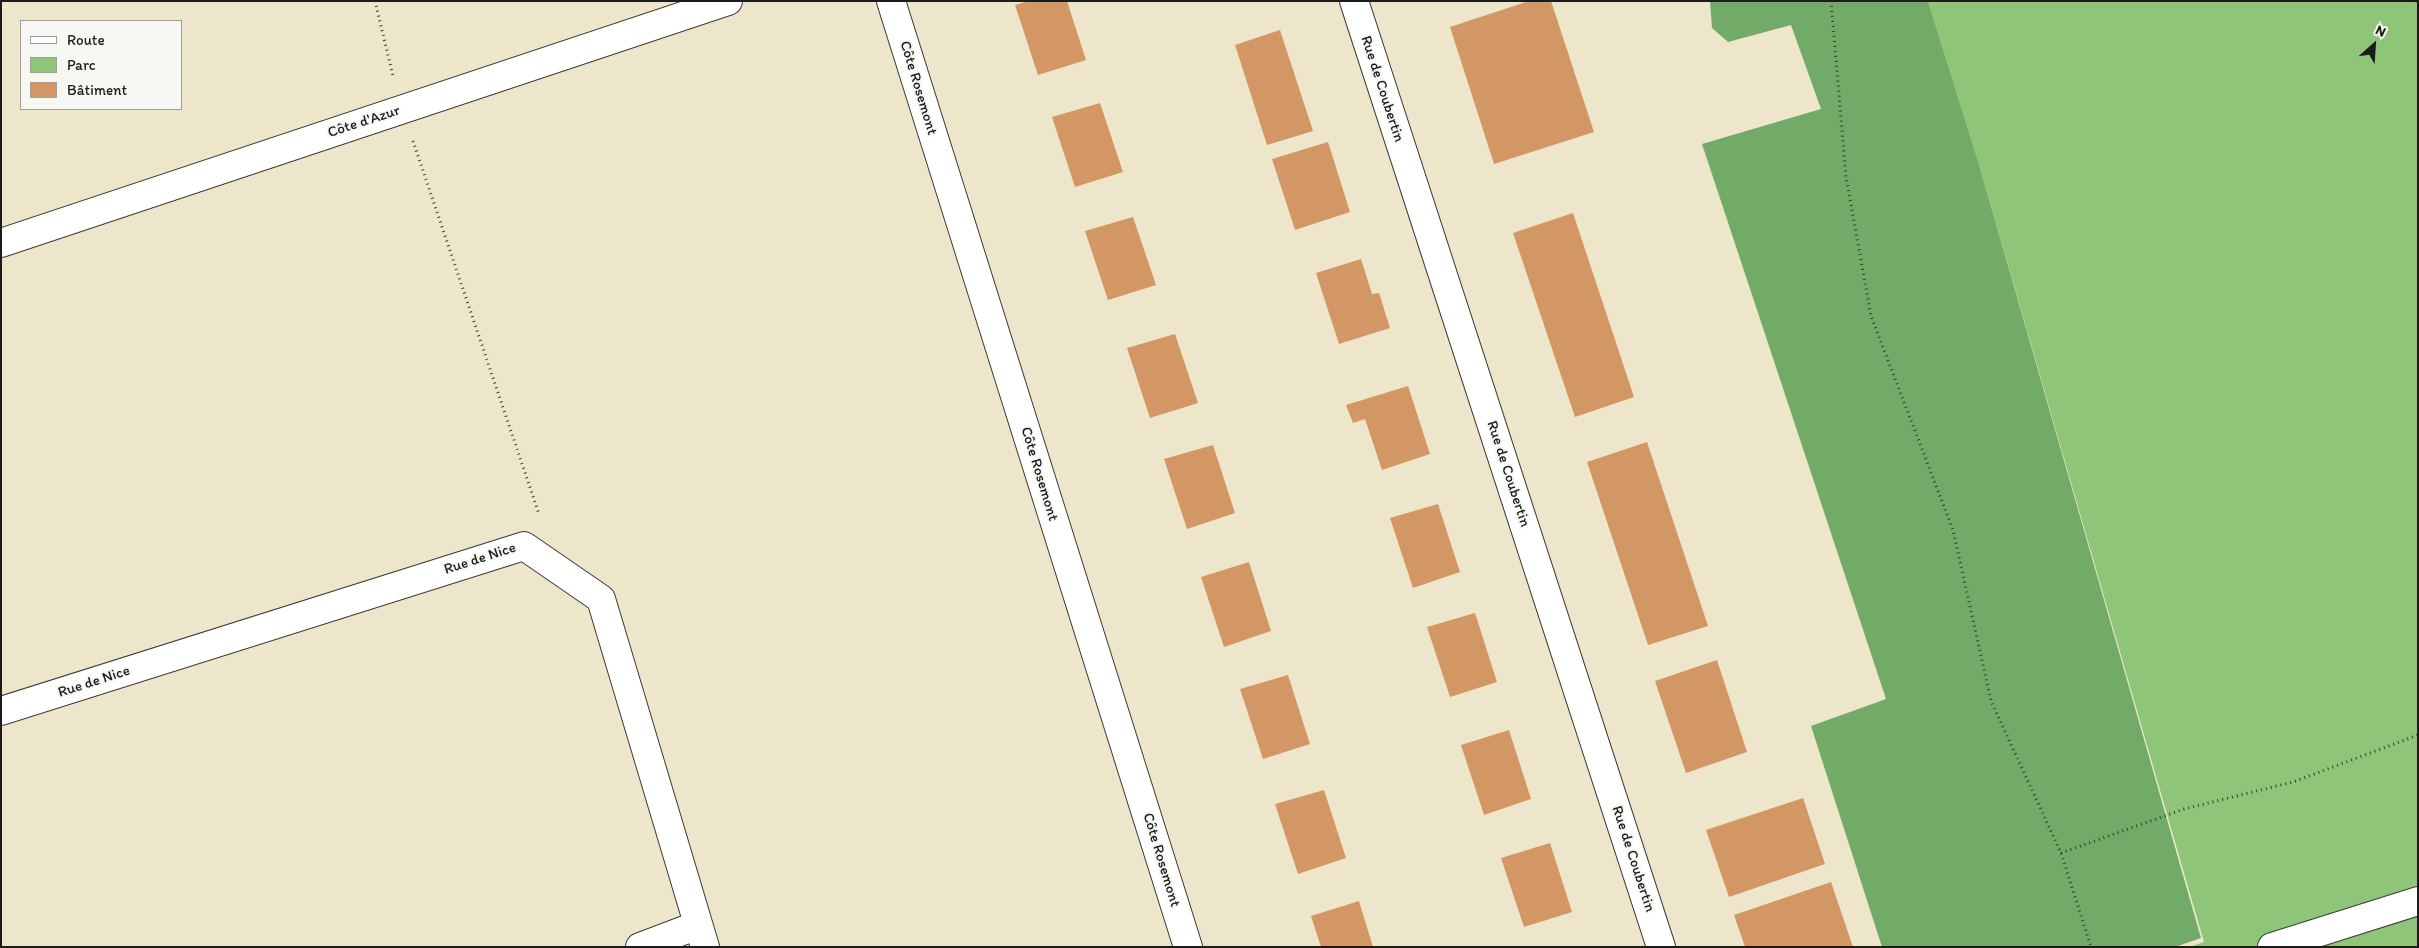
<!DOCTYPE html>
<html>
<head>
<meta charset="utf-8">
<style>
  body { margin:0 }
  #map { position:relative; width:2419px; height:948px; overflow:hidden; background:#eee6cb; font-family:Itim,sans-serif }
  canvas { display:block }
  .frame { position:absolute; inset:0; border:2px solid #1c1c1c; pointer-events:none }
  .legend { position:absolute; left:20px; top:20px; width:162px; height:90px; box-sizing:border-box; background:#f6f6f2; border:1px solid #9f9f9c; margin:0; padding:6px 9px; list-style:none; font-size:15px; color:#1c1c1c }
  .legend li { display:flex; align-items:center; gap:10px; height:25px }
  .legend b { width:25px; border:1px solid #9f9f9c }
  .north { position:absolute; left:2349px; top:20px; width:50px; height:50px; -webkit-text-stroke:4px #f6f6f2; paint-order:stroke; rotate:26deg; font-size:14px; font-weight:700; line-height:20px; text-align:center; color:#1c1c1c }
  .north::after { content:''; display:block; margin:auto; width:18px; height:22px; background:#1c1c1c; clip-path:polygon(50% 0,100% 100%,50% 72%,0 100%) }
</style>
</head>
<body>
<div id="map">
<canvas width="2419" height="948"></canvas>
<div class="frame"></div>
<ul class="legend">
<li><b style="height:6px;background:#fff"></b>Route</li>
<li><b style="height:14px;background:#8ec578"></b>Parc</li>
<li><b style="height:14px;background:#d29764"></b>Bâtiment</li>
</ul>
<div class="north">N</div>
</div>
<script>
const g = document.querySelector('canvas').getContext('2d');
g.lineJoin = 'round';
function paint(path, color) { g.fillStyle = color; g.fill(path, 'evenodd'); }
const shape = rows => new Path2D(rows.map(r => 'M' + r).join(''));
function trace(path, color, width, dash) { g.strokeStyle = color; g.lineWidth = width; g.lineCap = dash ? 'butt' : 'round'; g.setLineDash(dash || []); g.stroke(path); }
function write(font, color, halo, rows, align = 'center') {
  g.font = font + ' Itim,sans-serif'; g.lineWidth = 4; g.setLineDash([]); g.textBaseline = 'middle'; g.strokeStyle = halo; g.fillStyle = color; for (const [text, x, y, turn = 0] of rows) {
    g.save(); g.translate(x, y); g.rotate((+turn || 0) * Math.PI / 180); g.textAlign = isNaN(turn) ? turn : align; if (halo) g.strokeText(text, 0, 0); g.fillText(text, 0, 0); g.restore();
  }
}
paint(shape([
  [1928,1,2418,1,2418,947,2189,947,2204,942,1978,161]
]), '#8ec578');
paint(shape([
  [1710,1,1928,1,1978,161,2201,938,2175,947,1882,947,1811,726,1886,699,1702,144,1821,109,1791,25,1728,42,1712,28]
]), '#72aa68');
paint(shape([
  [1028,1,1067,1,1086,60,1038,75,1015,5],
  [1529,1,1551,1,1594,132,1494,164,1450,27],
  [1280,30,1313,131,1267,145,1235,45],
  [1100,103,1123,172,1075,187,1052,117],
  [1328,142,1350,212,1295,230,1272,159],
  [1573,213,1634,397,1575,417,1513,233],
  [1133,217,1156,285,1108,300,1085,231],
  [1361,259,1372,294,1379,293,1390,328,1339,344,1316,273],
  [1175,334,1198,403,1150,418,1127,348],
  [1408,386,1430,454,1382,470,1365,419,1353,423,1346,405],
  [1647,442,1708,626,1648,645,1587,462],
  [1213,445,1235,513,1187,529,1164,459],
  [1438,504,1460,572,1413,588,1390,518],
  [1249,562,1271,631,1224,647,1201,577],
  [1475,613,1497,682,1450,697,1427,627],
  [1717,660,1747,752,1686,773,1655,681],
  [1288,675,1310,744,1263,759,1240,689],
  [1509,730,1531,799,1484,815,1461,745],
  [1324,790,1346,858,1298,874,1275,804],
  [1803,798,1825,864,1729,897,1706,830],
  [1550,843,1572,912,1524,927,1501,858],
  [1831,882,1853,947,1745,947,1734,915],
  [1359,901,1373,947,1321,947,1311,916]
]), '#d29764');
const minor = shape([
  [891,1,1188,947],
  [1354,1,1661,947],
  [1,243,728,1],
  [1,711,524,546,601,599,705,947],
  [640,947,698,925],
  [2272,947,2418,901]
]);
trace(minor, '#3c3a36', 30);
trace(shape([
  [375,1,393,76],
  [1831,1,1846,177,1871,316,1953,530,1991,701,2061,853,2091,947],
  [2417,1,2418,3],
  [413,141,539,514],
  [2061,853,2184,809,2293,782,2418,735]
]), '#3c3a36', 3, [1, 4]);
trace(minor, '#fff', 28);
write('15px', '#1c1c1c', '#f6f6f2', [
  ["Côte Rosemont",918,88,73],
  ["Rue de Coubertin",1382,89,72],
  ["Côte d'Azur",364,122,-18],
  ["Côte Rosemont",1039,474,73],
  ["Rue de Coubertin",1508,474,72],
  ["Rue de Nice",480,559,-18],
  ["Rue de Nice",94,682,-18],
  ["Rue de Coubertin",1633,859,72],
  ["Côte Rosemont",1161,860,73]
]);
</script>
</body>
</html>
